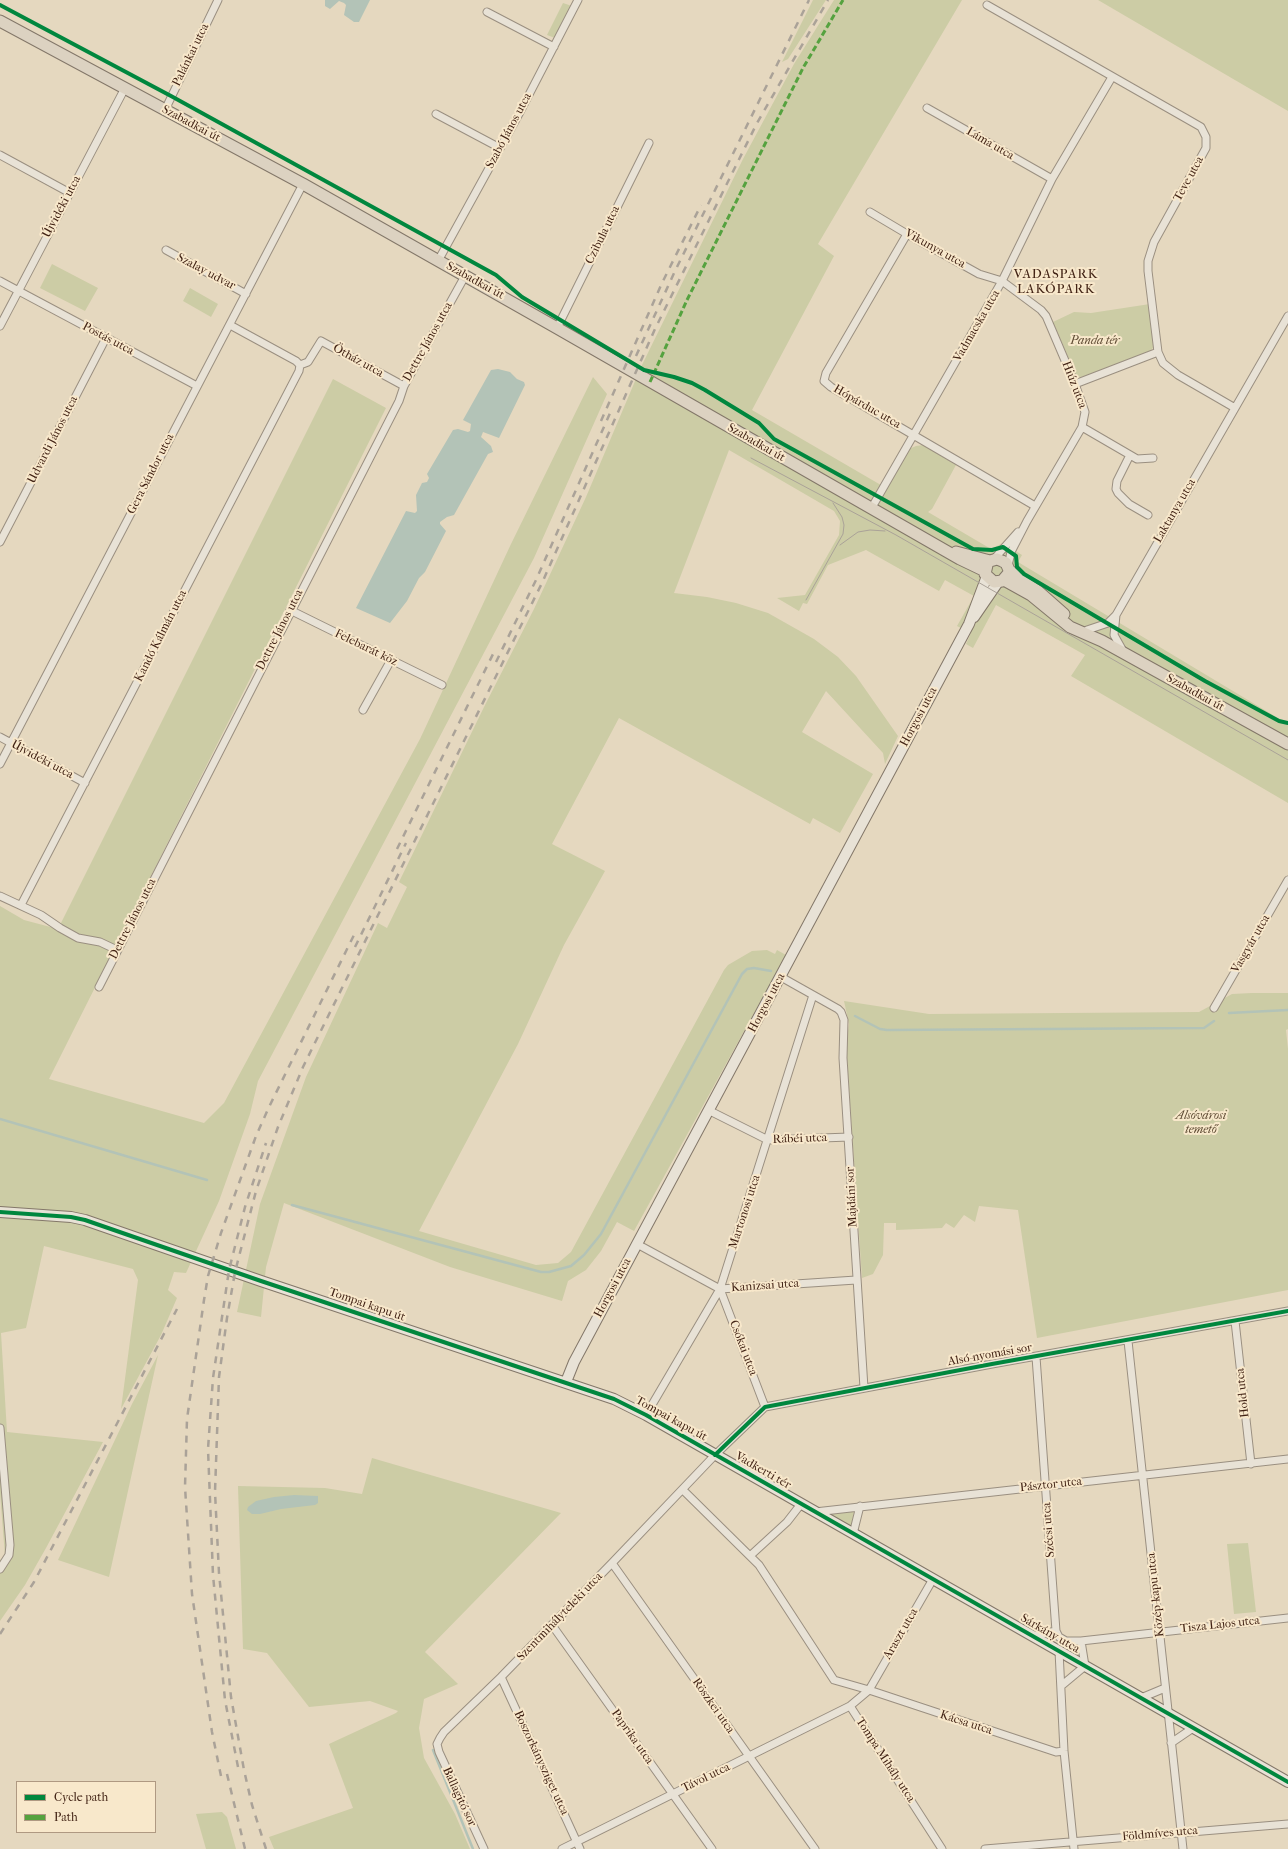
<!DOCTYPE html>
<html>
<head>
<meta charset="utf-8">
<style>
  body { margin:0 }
  #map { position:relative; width:1288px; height:1849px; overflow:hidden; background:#e5d8bf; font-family:"IM FELL French Canon",serif }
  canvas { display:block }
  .legend { position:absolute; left:16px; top:1781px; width:140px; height:52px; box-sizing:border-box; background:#f8e8cb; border:1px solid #af9982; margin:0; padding:5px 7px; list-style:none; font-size:12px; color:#412214 }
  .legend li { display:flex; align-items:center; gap:8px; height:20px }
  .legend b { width:20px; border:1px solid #af9982 }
</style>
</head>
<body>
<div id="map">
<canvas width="1288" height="1849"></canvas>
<ul class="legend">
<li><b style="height:5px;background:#00873e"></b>Cycle path</li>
<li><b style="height:5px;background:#55a23f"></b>Path</li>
</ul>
</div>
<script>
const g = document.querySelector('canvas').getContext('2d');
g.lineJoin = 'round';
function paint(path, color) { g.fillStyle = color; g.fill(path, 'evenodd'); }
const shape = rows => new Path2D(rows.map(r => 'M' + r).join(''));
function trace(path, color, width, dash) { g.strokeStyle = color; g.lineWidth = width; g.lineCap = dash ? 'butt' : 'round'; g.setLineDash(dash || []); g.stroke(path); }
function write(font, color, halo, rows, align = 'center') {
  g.font = font + ' "IM FELL French Canon",serif'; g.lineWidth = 4; g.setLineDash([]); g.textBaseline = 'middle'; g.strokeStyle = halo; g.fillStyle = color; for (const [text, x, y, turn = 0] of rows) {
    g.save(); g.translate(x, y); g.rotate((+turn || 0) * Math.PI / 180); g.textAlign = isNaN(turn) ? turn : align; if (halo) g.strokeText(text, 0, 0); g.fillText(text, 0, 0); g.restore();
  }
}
paint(shape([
  [813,0,826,0,788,59,782,62],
  [834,0,962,0,818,244,834,256,752,410,886,488,909,449,916,446,923,445,956,465,932,509,928,512,991,549,1003,543,1022,555,1018,562,1288,724,1288,803,1071,676,1085,655,996,605,973,648,966,644,971,633,957,626,974,596,945,580,939,591,866,550,828,565,807,604,803,603,799,611,777,598,805,595,839,535,840,521,834,511,729,450,674,593,707,597,736,603,768,613,814,639,838,657,856,676,898,736,885,764,883,753,826,691,802,732,873,774,840,833,813,818,810,824,619,718,552,844,605,871,564,945,518,1044,419,1231,536,1265,558,1263,571,1252,724,970,728,965,752,951,767,950,775,954,777,950,786,955,634,1231,617,1222,601,1251,586,1270,568,1281,562,1301,450,1267,284,1203,266,1267,261,1317,237,1312,260,1204,306,1077,378,923,387,928,407,887,399,882,484,707,534,609,586,497,641,367,743,159,794,64],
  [1098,0,1288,0,1288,111],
  [563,3,572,6,555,38,547,35],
  [52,264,98,288,85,311,40,288],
  [190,288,218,304,211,317,183,301],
  [1150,304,1155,343,1154,347,1150,351,1086,376,1080,377,1076,375,1053,322,1074,312,1091,313],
  [593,377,607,394,534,558,258,1081,250,1114,219,1201,186,1273,174,1272,168,1290,177,1298,161,1335,121,1409,138,1280,133,1269,44,1246,26,1328,1,1333,7,1432,103,1442,46,1548,25,1585,0,1621,0,1560,5,1556,0,1493,0,906,24,920,58,929,333,379,386,408,49,1079,204,1123,224,1103,420,739,511,544],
  [1252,993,1288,993,1288,1029,1286,1030,1288,1049,1288,1290,1037,1338,1018,1210,979,1206,975,1222,964,1215,954,1228,946,1223,942,1228,896,1230,896,1223,884,1223,883,1255,873,1274,862,1278,846,1045,849,1024,844,1001,929,1014,1199,1012,1232,994],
  [158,1355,109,1577,58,1560,132,1404],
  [372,1458,561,1513,425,1652,458,1684,424,1699,419,1728,424,1758,455,1814,470,1849,274,1849,269,1837,353,1808,329,1744,396,1713,398,1711,370,1701,309,1707,267,1653,243,1649,238,1486,325,1488,362,1494],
  [852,1510,854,1511,851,1527,831,1517,831,1512],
  [1248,1543,1256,1612,1234,1614,1227,1544],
  [222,1812,227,1817,236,1849,206,1849,196,1814]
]), '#cccca5');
paint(shape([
  [325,0,370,0,359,22,354,22,344,15,346,5,344,3,339,1,330,9,325,6],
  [498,369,510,372,517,379,524,382,525,385,499,438,483,432,481,437,491,446,493,452,488,454,454,515,447,517,440,522,440,524,446,531,425,572,419,578,407,601,390,623,356,608,406,511,415,513,417,511,416,495,422,483,427,482,429,478,427,474,453,430,458,429,468,432,470,431,471,424,463,420,491,370],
  [294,1495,318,1496,318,1503,315,1505,281,1509,260,1514,252,1514,247,1510,248,1507,256,1501,274,1497]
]), '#b3c3b7');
trace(shape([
  [1229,1013,1288,1010],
  [855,1016,880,1029,887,1030,1204,1028,1214,1021],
  [0,1119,207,1180],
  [292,1205,541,1272,549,1272,571,1266,584,1255,601,1234,742,974,747,969,754,968,771,971],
  [433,1750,473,1849]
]), '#b3c3b7', 2.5);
const street = shape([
  [987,5,1201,127,1206,137,1206,148,1154,242,1148,261,1148,271,1158,352,1163,363,1178,375,1235,408],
  [487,12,554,47],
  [927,108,1052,179],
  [165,110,218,0],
  [436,114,500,148],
  [0,155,70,193],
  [870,212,907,234,979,274,1002,281,1041,310,1046,316,1075,384,1085,412,1082,427,1027,521,1011,552,1008,566],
  [907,234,826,373,824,381,831,387,1035,506],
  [166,250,246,294],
  [438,261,520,112,578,0],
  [0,281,197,386],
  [230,325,296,361,300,365],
  [0,326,125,88],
  [557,328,649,143],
  [300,365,308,362,321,341,404,386],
  [1075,384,1158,352],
  [1082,427,1137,459,1153,458],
  [1130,455,1117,481,1116,489,1118,493,1129,504,1148,515],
  [871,509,1002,281,1052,179,1112,77],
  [0,542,106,338],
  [994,559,1018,532],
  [290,610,442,685],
  [1116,615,1114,635,1123,651],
  [1087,630,1108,623,1116,615,1288,316],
  [363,710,391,660],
  [0,737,85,783],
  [0,764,303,184],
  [0,896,41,915,60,928,78,938,100,942,117,950],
  [21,905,299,371,300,365],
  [781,977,838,1009,841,1012,844,1020,843,1058,864,1388],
  [99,987,399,401,404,386,465,276],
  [1214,1008,1288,880],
  [710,1111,768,1140,849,1137],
  [637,1244,720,1289,856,1280],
  [720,1289,765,1407],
  [1235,1321,1251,1464],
  [1128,1341,1183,1849],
  [646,1415,720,1289,813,995],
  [0,1428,10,1545,9,1555,0,1569],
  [683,1490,759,1565,834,1680,869,1690,850,1706,942,1849],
  [815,1512,1288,1459],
  [853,1534,860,1506],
  [751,1555,787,1522,801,1504],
  [612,1563,815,1849],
  [933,1579,869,1690,1056,1752,1064,1751],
  [552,1625,712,1849],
  [1056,1631,1059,1637,1066,1641,1081,1641],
  [1032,1636,1056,1631,1036,1357],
  [1059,1651,1064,1751,1074,1849],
  [501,1677,580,1849],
  [1061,1686,1085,1666,1081,1641,1288,1618],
  [1141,1698,1165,1688],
  [1171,1743,1193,1728],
  [484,1849,439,1752,437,1744,440,1738,444,1732,501,1677,612,1563,715,1455,765,1407,992,1364,1288,1311],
  [562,1849,850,1706],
  [985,1849,1288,1824]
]);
const secondary = shape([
  [974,617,998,582],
  [0,1212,71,1217,85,1220,261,1281,614,1399,646,1415,1288,1782],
  [566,1382,574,1362,637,1244,969,624,987,576]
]);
const primary = shape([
  [0,21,303,184,557,328,960,559,985,571],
  [956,552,990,561,997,559,1002,561,1006,563,1009,570,1021,580,1038,591,1064,614],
  [987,565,985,574,994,582,1002,581,1008,574],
  [1004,580,1031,595,1070,627,1102,641,1288,744]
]);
trace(street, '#9a8f80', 9);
trace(secondary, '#837769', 12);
trace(primary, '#837769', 13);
trace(street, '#e8e2d6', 7);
trace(secondary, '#e8e2d6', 10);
trace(primary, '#dcd2c1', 11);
trace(shape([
  [751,458,896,535,1288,760],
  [840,545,858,532,870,530,885,531],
  [806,600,843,534,844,525,842,517,833,503]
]), '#aaa298', 1);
trace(shape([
  [636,356,675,271,809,0],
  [601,421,662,283,701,205],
  [496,662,536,580,611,411],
  [397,849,495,650],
  [355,947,406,843],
  [0,1634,34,1582,177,1309],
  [238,1767,225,1700,213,1575,208,1449,213,1378,229,1270,245,1207,266,1143],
  [227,1774,245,1849],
  [221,1776,212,1732,192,1594,185,1487,187,1419,204,1300,208,1276,221,1233,256,1136,269,1107,354,935],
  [266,1849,252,1805,244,1770,231,1697,219,1573,215,1492,219,1377,227,1318,235,1272,256,1191,278,1127,303,1067,542,583,655,329,757,123,828,0]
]), '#aaa298', 2.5, [7, 7]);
trace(shape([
  [650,382,687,300,803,68,843,0]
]), '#55a23f', 3, [6, 3]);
trace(shape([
  [0,5,171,96,496,275,522,297,644,370,674,377,692,383,705,390,759,423,774,439,973,549,992,550,1003,547,1016,556,1017,567,1024,574,1205,681,1279,721,1288,723],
  [0,1212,71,1217,85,1220,261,1281,614,1399,646,1415,1288,1782],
  [715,1455,765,1407,992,1364,1288,1311]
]), '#00873e', 4);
write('12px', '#412214', '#f8e8cb', [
  ["Palánkai utca",191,55,-64],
  ["Szabadkai út",191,124,28],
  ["Szabó János utca",509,131,-62],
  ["Láma utca",990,144,30],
  ["Teve utca",1189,179,-61],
  ["Újvidéki utca",62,207,-62],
  ["Czibula utca",603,235,-64],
  ["Vikunya utca",935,249,29],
  ["Szalay udvar",206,272,28],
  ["Szabadkai út",475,281,29],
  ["Vadmacska utca",977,326,-60],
  ["Postás utca",108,339,28],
  ["Dettre János utca",428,342,-61],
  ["Ötház utca",358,361,29],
  ["Hiúz utca",1074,385,69],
  ["Hópárduc utca",867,407,30],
  ["Udvardi János utca",53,440,-63],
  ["Szabadkai út",756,443,30],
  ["Gera Sándor utca",151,474,-63],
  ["Laktanya utca",1175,511,-60],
  ["Dettre János utca",280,630,-63],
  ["Kandó Kálmán utca",161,636,-63],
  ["Felebarát köz",366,648,26],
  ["Szabadkai út",1195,693,29],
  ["Horgosi utca",919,717,-62],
  ["Újvidéki utca",42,760,28],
  ["Dettre János utca",133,919,-63],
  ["Vasgyár utca",1251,944,-60],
  ["Horgosi utca",767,1003,-62],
  ["Rábéi utca",800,1139,-2],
  ["Majdáni sor",852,1197,-93],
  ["Martonosi utca",745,1212,-72],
  ["Kanizsai utca",765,1286,-4],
  ["Horgosi utca",613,1288,-62],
  ["Tompai kapu út",367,1305,19],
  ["Csókai utca",743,1348,69],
  ["Alsó-nyomási sor",990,1355,-10],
  ["Hold utca",1243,1393,-96],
  ["Tompai kapu út",671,1419,29],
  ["Vadkerti tér",763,1471,30],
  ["Pásztor utca",1051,1485,-6],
  ["Szécsi utca",1049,1530,-94],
  ["Közép-kapu utca",1156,1595,-96],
  ["Szentmihályteleki utca",560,1617,-46],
  ["Tisza Lajos utca",1220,1625,-6],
  ["Araszt utca",901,1634,-60],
  ["Sárkány utca",1050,1634,30],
  ["Röszkei utca",713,1706,55],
  ["Kácsa utca",966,1723,18],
  ["Paprika utca",632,1737,55],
  ["Tompa Mihály utca",885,1760,57],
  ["Boszorkánysziget utca",541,1763,65],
  ["Távol utca",706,1778,-26],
  ["Ballagitó sor",459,1797,65],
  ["Földmíves utca",1160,1834,-5]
]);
write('italic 12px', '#5e4a33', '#f8e8cb', [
  ["Panda tér",1095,341],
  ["Alsóvárosi",1201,1116],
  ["temető",1201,1130]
]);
g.letterSpacing = '1px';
write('13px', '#412214', '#f8e8cb', [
  ["VADASPARK",1056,275],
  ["LAKÓPARK",1056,290]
]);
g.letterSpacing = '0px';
</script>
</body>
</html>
